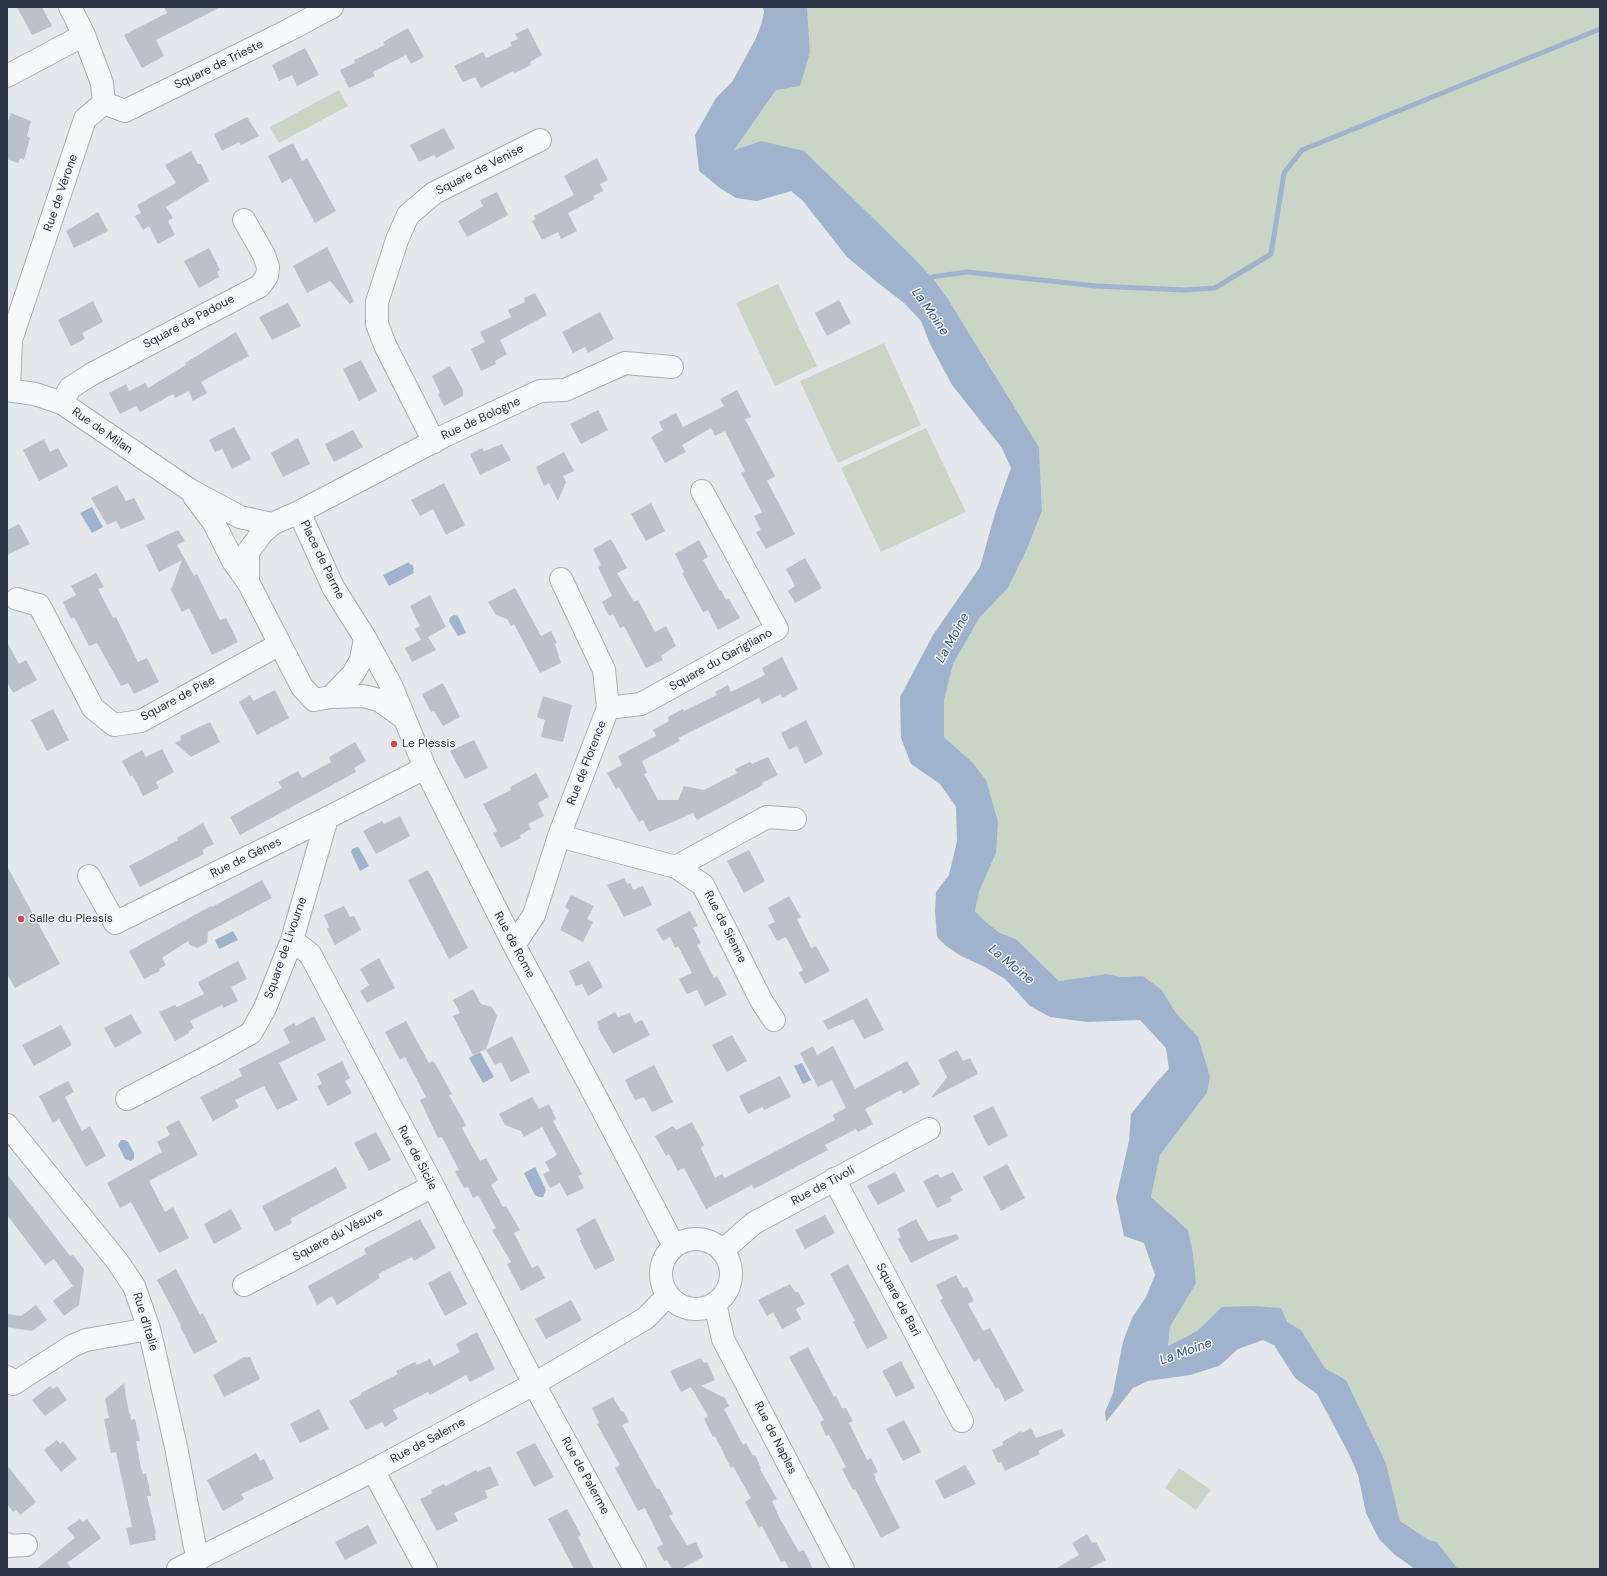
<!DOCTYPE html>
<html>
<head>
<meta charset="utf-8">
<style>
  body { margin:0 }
  #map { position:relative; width:1607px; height:1576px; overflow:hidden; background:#e4e7ec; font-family:"DM Sans",sans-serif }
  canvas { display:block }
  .frame { position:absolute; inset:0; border:8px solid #2b3445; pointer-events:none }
</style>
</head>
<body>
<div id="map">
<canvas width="1607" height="1576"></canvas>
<div class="frame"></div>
</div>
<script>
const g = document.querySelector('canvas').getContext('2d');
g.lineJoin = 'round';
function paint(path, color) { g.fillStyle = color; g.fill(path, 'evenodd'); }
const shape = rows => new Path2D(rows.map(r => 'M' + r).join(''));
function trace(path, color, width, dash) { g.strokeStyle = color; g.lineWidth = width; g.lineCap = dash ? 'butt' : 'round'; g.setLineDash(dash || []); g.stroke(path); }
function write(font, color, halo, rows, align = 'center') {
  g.font = font + ' "DM Sans",sans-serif'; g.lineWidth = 3; g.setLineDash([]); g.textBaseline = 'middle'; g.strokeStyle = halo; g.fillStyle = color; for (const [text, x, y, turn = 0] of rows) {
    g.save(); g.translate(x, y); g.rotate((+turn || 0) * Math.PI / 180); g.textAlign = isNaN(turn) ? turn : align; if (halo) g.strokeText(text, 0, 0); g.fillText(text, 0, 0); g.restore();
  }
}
paint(shape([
  [807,7,1600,7,1600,1569,1458,1569,1437,1542,1429,1540,1400,1521,1386,1463,1346,1380,1325,1368,1301,1330,1287,1322,1222,1307,1197,1331,1168,1346,1170,1327,1196,1282,1188,1230,1151,1197,1160,1155,1207,1093,1198,1037,1176,1013,1162,990,1143,976,1122,977,1106,974,1059,981,1016,939,1000,933,986,922,975,911,979,892,996,853,972,762,944,737,944,700,953,664,980,617,1008,588,1027,549,1042,511,1039,447,948,299,935,281,912,256,876,222,761,141,733,150,776,90,810,52],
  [339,90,348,106,279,143,270,127],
  [778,284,817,366,775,386,736,303],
  [884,343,921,425,838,463,800,381],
  [926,428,966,512,881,552,841,468],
  [1179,1468,1211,1490,1196,1510,1165,1488]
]), '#c9d6c5');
paint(shape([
  [763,7,807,7,810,52,800,86,776,90,734,150,761,141,804,151,912,256,935,281,948,299,1039,447,1042,511,1027,549,1008,588,980,617,953,664,944,700,944,737,972,762,986,780,998,822,996,853,979,892,975,911,986,922,1000,933,1016,939,1059,981,1106,974,1122,977,1143,976,1162,990,1176,1013,1198,1037,1210,1077,1207,1093,1160,1155,1151,1197,1188,1230,1193,1254,1196,1283,1170,1327,1168,1346,1197,1331,1222,1307,1252,1306,1281,1308,1287,1322,1301,1330,1325,1368,1346,1380,1386,1463,1400,1521,1429,1540,1437,1542,1458,1569,1415,1569,1395,1555,1379,1539,1366,1513,1358,1475,1349,1454,1317,1394,1295,1378,1274,1345,1263,1340,1238,1349,1219,1366,1190,1375,1148,1381,1133,1388,1106,1422,1105,1412,1113,1393,1123,1342,1132,1318,1146,1297,1155,1275,1144,1243,1124,1236,1116,1198,1129,1141,1131,1114,1156,1083,1169,1069,1166,1048,1140,1020,1087,1022,1050,1017,1030,1006,1005,979,983,966,961,956,945,945,937,937,935,911,936,892,949,875,957,841,956,807,940,784,911,764,901,738,900,697,933,635,980,567,996,510,1011,468,1002,448,952,385,930,344,921,321,904,303,878,283,847,257,803,201,791,191,757,201,736,198,720,188,699,171,695,135,716,98,732,82,755,40,761,25,764,12],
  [92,507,103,527,92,533,80,513],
  [409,562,410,565,412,564,414,569,413,570,414,573,389,586,383,575],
  [454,615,458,616,466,633,458,636,449,621,450,617],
  [357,847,359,848,369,866,360,871,351,852,352,849],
  [233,931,238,940,219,949,215,940],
  [480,1052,494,1077,483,1083,469,1058],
  [802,1063,811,1080,803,1084,794,1066],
  [121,1140,125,1140,128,1142,134,1153,134,1159,131,1161,125,1159,118,1145],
  [535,1167,546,1190,543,1197,539,1197,535,1195,524,1173]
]), '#9fb4cc');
trace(shape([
  [927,280,932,277,967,272,1096,286,1185,290,1215,288,1271,254,1284,173,1302,150,1600,29]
]), '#9fb4cc', 5);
paint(shape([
  [17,7,42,7,52,26,32,35],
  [164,7,221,7,156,40,164,56,142,68,124,35,167,13],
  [408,28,424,57,411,64,406,55,373,72,375,76,349,88,340,70,355,63,354,60,385,45,383,42],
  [528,28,542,55,530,62,531,65,515,73,513,71,481,88,475,77,463,82,454,66,483,52,486,58,512,46,510,42,518,39,515,34],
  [305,48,319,75,297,86,292,75,279,81,272,65],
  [11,113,31,121,27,136,30,138,24,160,20,158,18,163,7,159,7,124],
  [247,117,259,136,241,145,239,142,222,151,214,134],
  [444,128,455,148,436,158,434,155,419,162,410,145],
  [293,143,302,161,307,158,336,211,315,223,291,178,282,183,268,156],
  [191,151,198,164,201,164,209,181,166,207,173,218,168,221,175,235,158,244,149,226,143,230,135,216,141,213,137,205,176,183,165,165],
  [597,158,608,180,600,184,603,191,593,196,595,199,568,213,577,231,561,239,558,232,542,240,532,221,536,219,534,216,574,195,564,176],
  [497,192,508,215,467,237,458,221,483,206,480,200],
  [98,212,108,231,74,248,66,231],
  [327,247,354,301,350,304,330,281,307,293,293,266],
  [209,248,220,270,217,272,219,277,199,288,184,261],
  [535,293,547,315,500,340,507,354,495,361,496,364,481,371,471,349,485,342,480,332,511,317,508,310,525,302,524,298],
  [839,300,851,323,827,336,815,313],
  [93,301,103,322,82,333,85,339,71,346,58,320],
  [288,303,301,326,272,340,259,317],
  [600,312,614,339,588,353,585,347,573,353,562,332],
  [236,332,249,356,201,382,207,393,193,401,189,391,175,398,173,394,140,412,136,406,120,414,109,393,126,384,129,391,145,383,148,388,186,365,185,363],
  [361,360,377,391,359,401,343,369],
  [450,366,463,390,463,396,444,406,438,395,440,393,432,376],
  [737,390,751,417,745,419,775,476,767,481,795,534,766,549,756,532,761,530,754,516,762,512,741,473,745,471,725,431,715,436,711,428,682,445,686,452,665,463,651,437,663,430,659,422,676,413,683,427,724,406,720,399],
  [598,410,608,430,581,444,570,424],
  [234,427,251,459,232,469,222,449,215,452,209,440],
  [353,430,363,447,334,462,325,444],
  [298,438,310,464,283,477,271,453],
  [44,439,50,452,58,448,68,466,39,481,23,450],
  [502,444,511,460,480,475,470,454,482,448,484,451],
  [564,452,574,471,563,476,566,482,558,501,549,483,544,486,536,467],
  [444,483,465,525,446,535,433,509,420,516,411,500],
  [117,485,126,501,134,498,145,519,121,529,116,521,107,525,91,498],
  [651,503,665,531,646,541,631,514],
  [19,524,30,544,7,555,7,530],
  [178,530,185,541,177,545,194,576,197,574,220,620,226,618,238,642,212,655,189,608,182,612,171,590,182,560,159,572,146,545],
  [611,539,627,568,617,573,634,602,638,600,655,632,666,626,676,646,661,656,663,660,646,668,624,626,620,628,613,614,609,616,602,602,612,596,598,567,601,565,593,549],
  [699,540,708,557,703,560,720,591,721,590,726,600,729,599,740,618,718,630,708,610,703,612,682,573,684,572,675,554],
  [805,558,822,588,795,603,788,591,795,586,786,569],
  [96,573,104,587,98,589,113,618,116,617,138,662,147,658,159,682,134,694,128,683,121,686,97,643,89,646,74,617,71,619,63,602,76,595,71,586],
  [515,588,541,636,551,631,557,643,555,644,561,663,540,673,514,624,511,626,507,619,496,615,488,602],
  [430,595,446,627,428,637,436,650,412,662,405,648,421,640,415,629,420,626,410,606],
  [7,642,19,664,26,660,37,680,13,693,7,682],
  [782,657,798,689,782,698,781,694,762,704,759,698,678,738,680,741,642,761,647,773,644,774,658,800,678,800,684,786,704,790,737,773,735,769,750,762,752,764,768,757,778,775,762,783,763,785,697,820,693,813,649,832,643,820,639,822,619,787,616,789,607,773,622,765,618,756,656,736,653,730,669,721,668,717,683,709,684,711,717,695,715,692,728,685,731,692,765,675,762,668],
  [443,683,460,717,443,726,434,711,431,712,422,694],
  [275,690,289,718,257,735,239,702,250,695,253,701],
  [543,696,572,705,563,742,541,737,545,720,537,717],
  [53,709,69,740,47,751,31,720],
  [806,720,823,754,805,764,797,746,789,750,781,733],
  [210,722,220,742,191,757,175,743,181,740,180,736],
  [474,740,488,768,465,779,450,751],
  [355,742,366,761,354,768,356,772,240,835,230,817,282,788,278,782,298,771,302,778,331,762,329,757],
  [162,749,174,772,156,782,159,788,143,796,133,776,130,776,122,761,142,750,146,757],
  [536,773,549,797,538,803,544,816,528,824,531,829,520,835,521,838,501,848,493,833,497,831,483,804,511,790,510,787],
  [400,816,410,836,376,854,363,831,382,821,384,824],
  [203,823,214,844,202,850,204,854,140,887,129,866,178,840,177,838],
  [749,850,765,881,744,893,727,861],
  [7,866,60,964,15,988,7,974],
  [428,870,468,948,449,959,408,880],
  [624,878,627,884,630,883,633,890,643,886,652,905,624,917,607,885],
  [262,880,272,898,208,932,207,943,197,948,190,945,188,941,162,958,166,965,159,969,160,971,144,979,129,951,211,906,212,907],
  [571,895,594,906,587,919,593,922,583,942,560,930,569,910,565,907],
  [789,896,801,917,797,919,811,948,816,946,830,971,805,984,799,973,803,970,786,937,777,941,768,925,775,922,768,908],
  [344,906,350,917,354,916,361,930,335,945,327,929,329,927,324,915],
  [690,911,698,926,693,928,701,943,697,945,714,978,717,976,727,995,705,1006,697,990,687,994,679,979,692,973,678,946,675,948,670,937,663,941,656,929],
  [379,958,395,988,367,1003,360,991,369,985,360,969],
  [238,961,247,979,231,987,238,1001,223,1008,222,1005,190,1021,194,1028,189,1031,189,1033,175,1041,159,1012,175,1005,177,1007,204,994,198,982],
  [589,961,603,987,588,996,582,984,576,986,569,971],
  [473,989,481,1004,492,1007,497,1016,486,1049,473,1055,453,1016,460,1013,453,1000],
  [867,998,884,1030,864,1039,853,1019,828,1030,823,1021],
  [615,1012,618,1017,630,1013,635,1023,642,1020,650,1035,613,1054,598,1028,599,1027,597,1022],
  [131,1014,142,1033,115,1048,104,1028],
  [314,1016,326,1040,279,1063,298,1100,277,1110,264,1086,235,1100,239,1107,213,1121,200,1097,242,1076,239,1069,290,1043,283,1029,294,1023,296,1026],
  [406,1021,429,1063,433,1061,436,1065,452,1094,449,1095,466,1125,462,1128,480,1161,486,1158,498,1180,491,1185,503,1207,506,1206,520,1230,514,1233,532,1268,538,1265,545,1278,521,1291,507,1264,511,1262,492,1230,496,1228,478,1195,473,1198,468,1187,464,1188,455,1171,459,1170,442,1137,438,1138,420,1100,426,1097,405,1057,400,1060,385,1032],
  [61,1025,72,1045,34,1066,22,1045],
  [732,1035,747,1061,727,1072,712,1045],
  [512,1036,530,1072,511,1082,501,1062,495,1065,486,1050],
  [813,1046,817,1055,833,1046,855,1089,907,1061,920,1084,903,1094,901,1090,865,1109,873,1124,858,1132,856,1129,825,1145,828,1150,754,1189,752,1185,706,1209,684,1168,678,1171,669,1154,666,1156,655,1136,673,1126,676,1130,692,1122,704,1145,701,1148,715,1178,722,1174,725,1178,835,1120,833,1115,846,1108,832,1080,818,1087,800,1053],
  [957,1050,963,1061,970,1058,978,1074,931,1098,947,1077,938,1060],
  [342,1061,350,1078,345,1081,352,1093,328,1106,317,1086,322,1084,317,1074],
  [654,1065,673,1102,652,1112,644,1097,635,1100,625,1080],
  [780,1076,791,1097,764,1110,762,1107,748,1114,739,1096],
  [68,1081,74,1092,65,1097,82,1131,90,1126,106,1156,86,1167,59,1119,53,1123,39,1096],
  [532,1097,539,1109,549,1104,556,1119,553,1121,582,1174,578,1176,584,1188,567,1196,560,1183,550,1188,543,1174,550,1171,545,1162,557,1155,542,1127,524,1137,521,1131,505,1125,499,1114],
  [993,1106,1008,1136,988,1146,973,1116],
  [179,1120,198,1155,149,1181,165,1212,173,1207,189,1238,159,1253,131,1202,120,1208,107,1183,162,1152,157,1142,170,1135,166,1127],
  [376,1132,391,1160,369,1171,354,1143],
  [1007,1164,1025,1198,1001,1211,983,1177],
  [336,1167,347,1188,290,1219,292,1223,275,1232,262,1206],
  [895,1172,905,1191,878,1205,867,1186],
  [953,1172,963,1190,950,1197,952,1201,937,1208,923,1181,938,1174,940,1178],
  [7,1174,70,1256,73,1255,84,1269,79,1305,64,1316,53,1301,73,1286,54,1259,45,1265,7,1215],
  [231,1209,242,1229,214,1244,204,1224],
  [825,1215,835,1233,805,1249,795,1230],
  [595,1218,615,1260,595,1270,580,1241,581,1239,576,1229],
  [420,1219,436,1248,414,1261,412,1257,378,1274,380,1278,337,1305,332,1296,317,1305,308,1286,366,1254,364,1249],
  [916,1219,928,1241,957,1234,959,1239,911,1263,898,1239,901,1237,897,1229],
  [848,1264,888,1338,867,1349,853,1322,855,1321,830,1274],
  [176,1269,200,1315,203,1313,217,1342,194,1354,180,1326,181,1325,157,1280],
  [450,1271,467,1304,445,1316,428,1283],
  [956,1275,963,1288,967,1287,974,1301,968,1304,983,1331,990,1328,1024,1391,1005,1401,998,1387,996,1389,979,1359,974,1362,940,1300,943,1299,936,1285],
  [790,1284,795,1292,798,1292,805,1304,796,1309,801,1319,782,1329,773,1312,767,1316,758,1300],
  [571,1300,582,1320,546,1339,535,1319],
  [36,1305,47,1320,32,1331,7,1327,7,1314,21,1316],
  [477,1332,495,1369,470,1382,466,1375,430,1395,428,1392,393,1410,398,1419,385,1427,382,1422,366,1430,349,1401,361,1395,361,1393,398,1374,396,1371,415,1362,417,1365,430,1359,434,1366,460,1352,456,1344],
  [808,1347,834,1397,836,1396,842,1408,846,1408,853,1421,849,1423,867,1460,871,1458,878,1472,874,1474,876,1478,875,1479,900,1528,881,1538,855,1489,853,1490,842,1469,846,1467,829,1435,826,1436,820,1422,824,1420,789,1357],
  [244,1357,250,1357,260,1379,224,1397,213,1375],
  [701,1358,704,1363,707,1362,715,1380,701,1386,725,1398,729,1406,724,1409,743,1445,746,1443,753,1456,755,1455,761,1468,760,1469,777,1499,772,1501,779,1517,799,1552,804,1550,813,1569,789,1569,785,1561,781,1562,762,1526,759,1528,745,1502,751,1498,733,1466,731,1468,715,1436,713,1437,704,1419,708,1416,691,1387,681,1392,670,1371],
  [901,1361,915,1388,896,1397,882,1371],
  [124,1383,129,1414,130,1413,131,1420,135,1419,140,1441,136,1441,141,1468,143,1474,146,1473,151,1496,147,1496,156,1533,155,1534,156,1540,130,1545,126,1528,132,1527,124,1489,116,1452,111,1453,104,1419,109,1418,105,1399],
  [50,1386,53,1389,57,1386,67,1400,45,1416,32,1400],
  [613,1397,621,1411,624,1412,629,1422,622,1425,657,1489,659,1488,673,1514,669,1516,687,1545,696,1542,703,1557,681,1569,672,1569,667,1560,664,1561,657,1548,663,1544,645,1508,638,1511,615,1468,620,1465,597,1424,599,1423,592,1408],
  [319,1409,329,1429,300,1443,290,1424],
  [904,1420,921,1452,903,1461,886,1429],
  [1031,1428,1036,1438,1062,1429,1065,1436,1038,1451,1040,1454,1005,1471,1001,1462,998,1463,992,1450,1003,1445,1002,1442,1021,1431,1022,1433],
  [57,1440,60,1444,63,1441,77,1459,61,1472,44,1450],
  [535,1443,554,1477,534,1487,516,1452],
  [256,1453,260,1461,264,1459,274,1479,241,1494,244,1499,223,1511,207,1480],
  [7,1465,36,1502,20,1515,16,1510,13,1512,7,1504],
  [965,1465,976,1484,944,1499,935,1481],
  [490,1466,499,1485,485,1491,488,1498,454,1513,458,1521,437,1531,420,1499,433,1493,431,1490,444,1484,446,1486,476,1470,477,1472],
  [567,1509,581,1535,578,1537,594,1569,574,1569,548,1519],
  [80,1519,83,1522,87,1519,101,1538,67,1563,72,1569,36,1569,75,1538,67,1528],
  [368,1525,377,1543,345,1560,335,1542],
  [1087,1534,1092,1543,1096,1542,1106,1560,1088,1569,1055,1569,1079,1555,1072,1543]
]), '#bbc0ca');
const minor = shape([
  [7,76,84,35],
  [104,103,125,111,287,31,332,7],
  [9,389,11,340,85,119,104,103,102,83,84,35,70,7],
  [7,390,35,394,62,403,190,490,240,517,272,524],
  [62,403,70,388,92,374,260,286,267,276,268,267,264,255,244,220],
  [434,442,385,345,377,324,377,302,397,240,408,215,434,193,540,140],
  [194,496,214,523,233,561,248,582],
  [299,512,333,587,365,638,391,685,425,768,514,945,589,1084,674,1246],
  [17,599,39,605,93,708,114,725,141,721,280,644],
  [331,697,353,674,361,660,365,638],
  [608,708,641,704,777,629,702,491],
  [404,718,379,700,363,696,331,697,314,700,302,687,248,582,248,552,262,533,272,524,299,512,442,437,540,391,565,390,625,363,672,367],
  [559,836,676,867,703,885,762,1002,774,1020],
  [676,867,767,817,795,819],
  [89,876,115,923,327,818,425,768],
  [292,940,310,954,433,1186,534,1384,635,1569],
  [514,945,534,915,559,836,608,708,604,670,561,579],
  [127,1099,217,1052,251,1033,265,1008,292,940,327,818],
  [7,1125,117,1261,134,1286,149,1329,154,1350,176,1447,195,1547,199,1559],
  [834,1179,962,1421],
  '661 1274a35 35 0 1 1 70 0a35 35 0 1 1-70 0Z',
  [722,1251,754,1223,929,1129],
  [244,1285,433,1186],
  [715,1303,723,1339,843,1569],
  [7,1377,13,1384,72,1346,86,1340,149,1329],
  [373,1470,426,1569],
  [7,1544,8,1546,26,1545],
  [178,1569,370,1472,534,1384,646,1318,668,1295]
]);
trace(minor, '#a9aeb7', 24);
trace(minor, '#f7f8fa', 22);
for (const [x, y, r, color] of [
  [394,744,4,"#d1495b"],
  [21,919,4,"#d1495b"]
]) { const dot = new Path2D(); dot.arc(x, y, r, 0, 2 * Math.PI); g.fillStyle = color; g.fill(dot); trace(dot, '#f4f6f9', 1.5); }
write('12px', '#2b3445', '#f4f6f9', [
  ["Square de Trieste",219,65,-26],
  ["Square de Venise",480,170,-27],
  ["Rue de Vérone",61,193,-71],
  ["Square de Padoue",189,322,-28],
  ["Rue de Bologne",481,419,-25],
  ["Rue de Milan",102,431,35],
  ["Place de Parme",322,560,64],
  ["Square du Garigliano",721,660,-29],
  ["Square de Pise",178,699,-28],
  ["Rue de Florence",587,763,-69],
  ["Rue de Gênes",246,858,-26],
  ["Rue de Sienne",725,927,63],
  ["Rue de Rome",514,945,62],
  ["Square de Livourne",286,948,-71],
  ["Rue de Sicile",417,1158,62],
  ["Rue de Tivoli",823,1186,-28],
  ["Square du Vésuve",338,1235,-28],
  ["Square de Bari",898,1300,62],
  ["Rue d’Italie",145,1322,73],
  ["Rue de Naples",775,1438,63],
  ["Rue de Salerne",428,1441,-28],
  ["Rue de Palerme",585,1476,61]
]);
write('12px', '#2b3445', '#f4f6f9', [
  ["Le Plessis",402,744],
  ["Salle du Plessis",29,919]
], 'left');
write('italic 13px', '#34527a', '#f4f6f9', [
  ["La Moine",930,312,55],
  ["La Moine",953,638,-61],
  ["La Moine",1011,965,39],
  ["La Moine",1186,1352,-20]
]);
</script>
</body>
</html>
